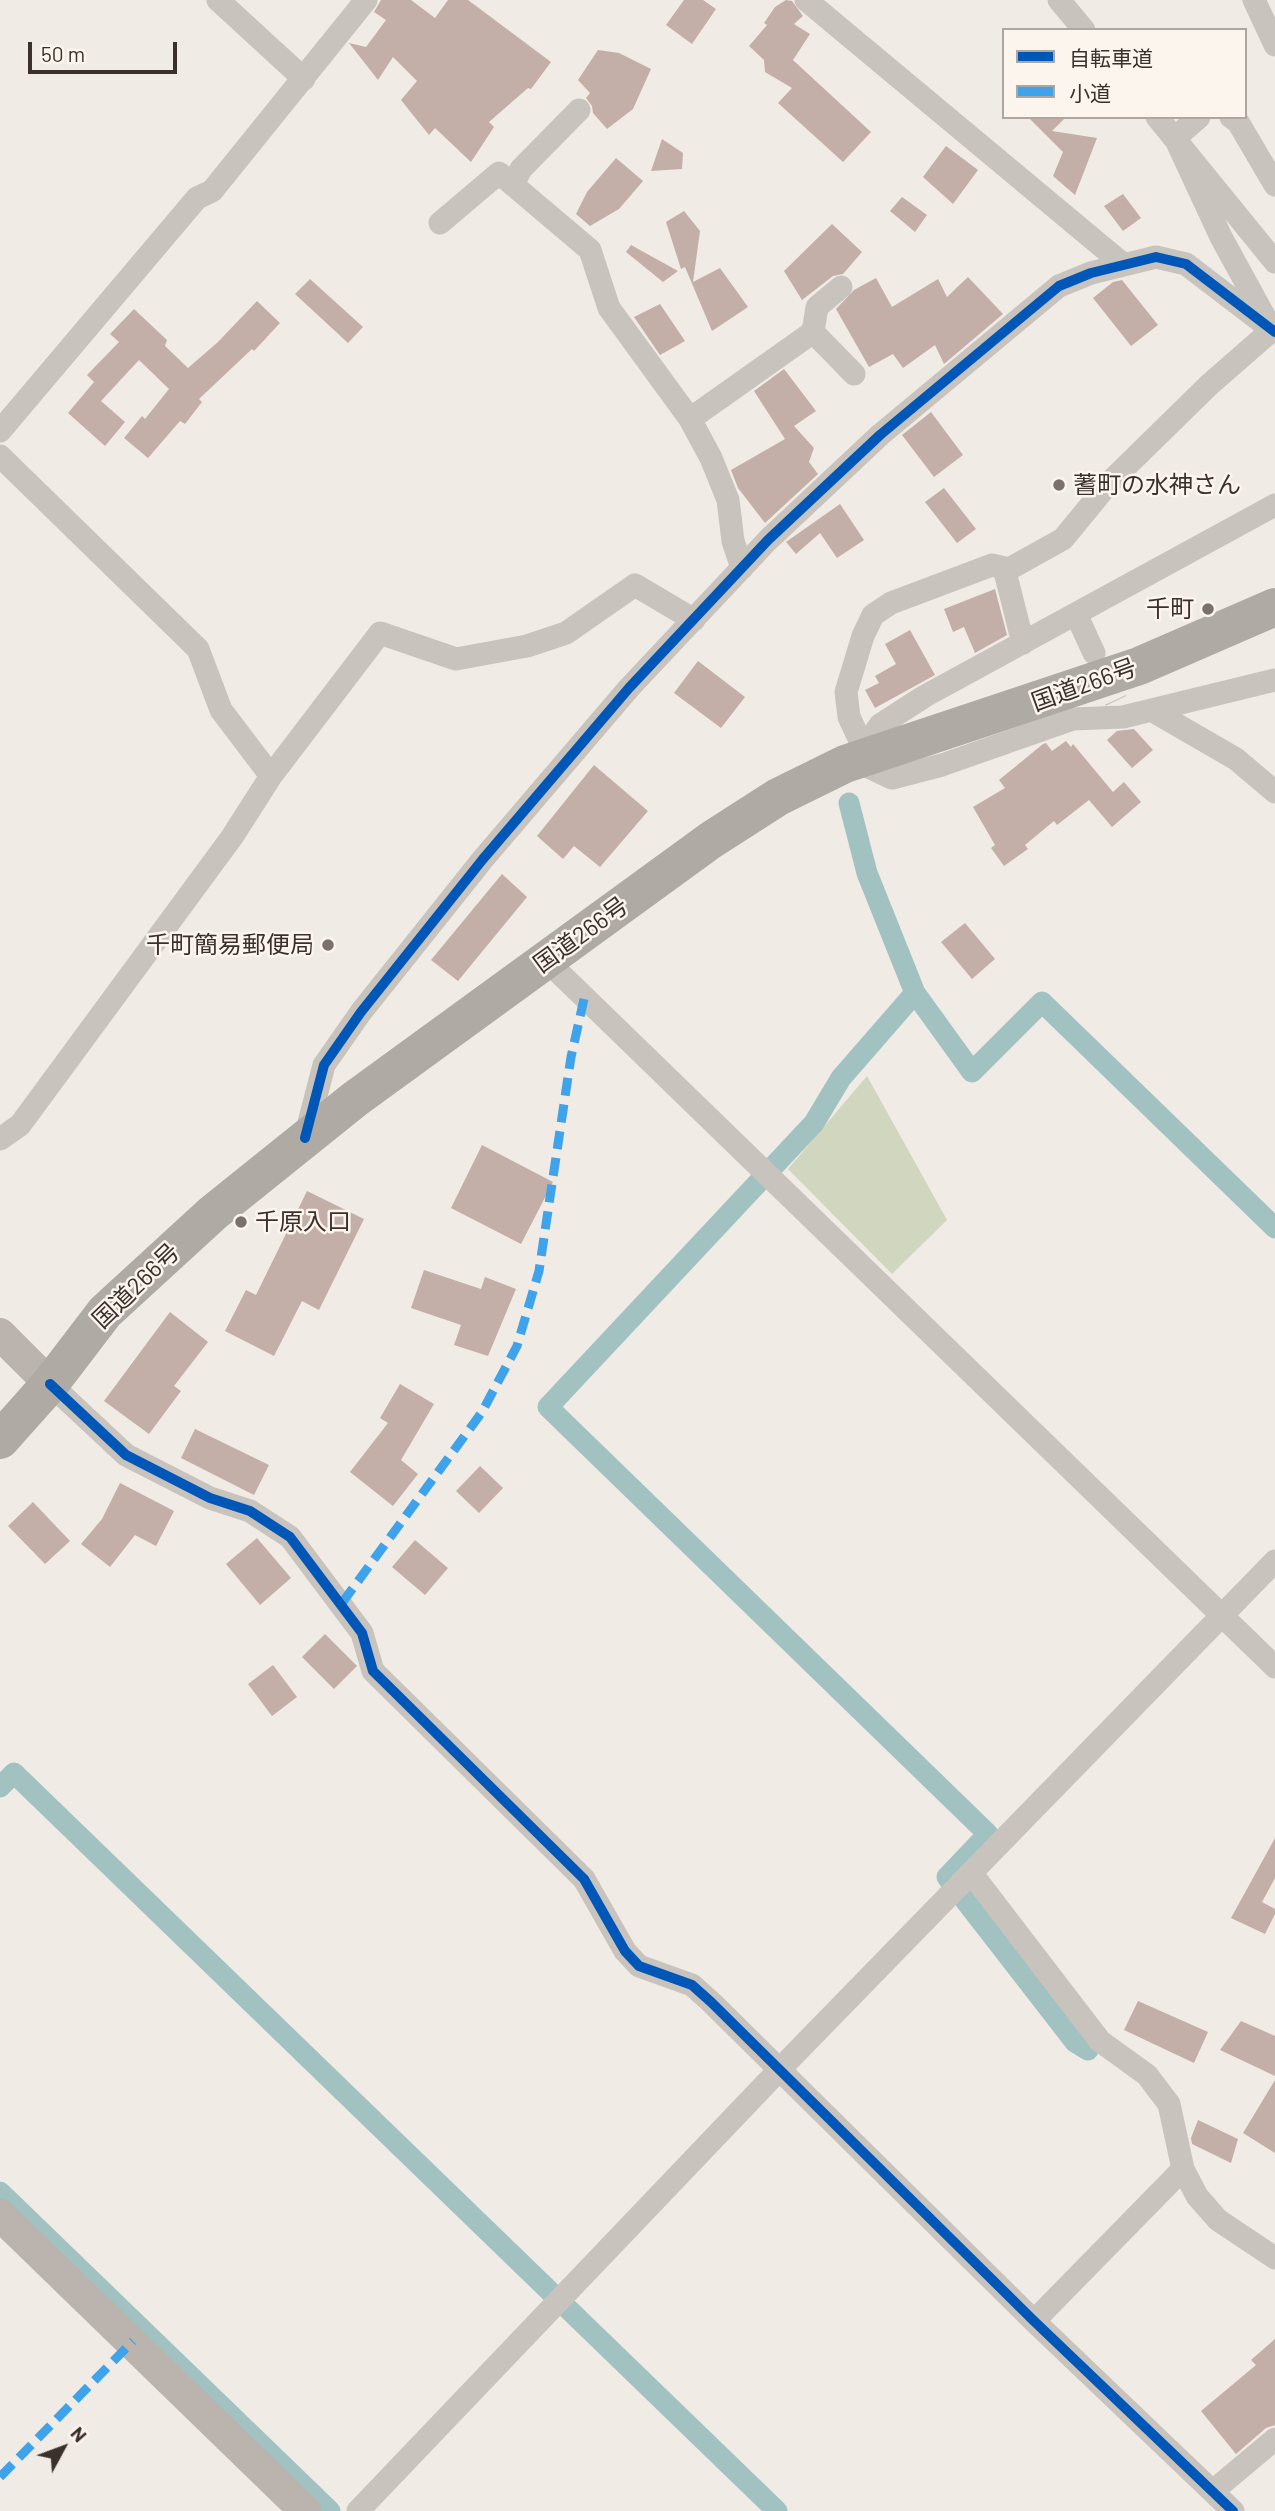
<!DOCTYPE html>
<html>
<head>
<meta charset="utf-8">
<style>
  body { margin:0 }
  #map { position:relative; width:1275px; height:2511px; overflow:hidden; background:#f0ebe5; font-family:Barlow,"Noto Sans JP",sans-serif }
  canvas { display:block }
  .legend { position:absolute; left:1002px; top:28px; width:245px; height:91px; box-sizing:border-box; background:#fbf5ee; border:2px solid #aea6a0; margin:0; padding:9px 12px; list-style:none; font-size:21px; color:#3b302b }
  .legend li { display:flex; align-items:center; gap:14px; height:35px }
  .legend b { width:35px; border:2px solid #aea6a0 }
  .north { position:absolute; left:28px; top:2413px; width:70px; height:70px; -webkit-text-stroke:5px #fbf5ee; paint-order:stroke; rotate:49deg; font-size:19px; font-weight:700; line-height:28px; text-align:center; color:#3b302b }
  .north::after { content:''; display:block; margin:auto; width:24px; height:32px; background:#3b302b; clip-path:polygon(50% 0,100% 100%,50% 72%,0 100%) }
  .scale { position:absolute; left:28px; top:42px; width:149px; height:32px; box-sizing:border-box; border:4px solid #3b302b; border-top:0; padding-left:9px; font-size:21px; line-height:24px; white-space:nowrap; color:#3b302b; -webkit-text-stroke:5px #fbf5ee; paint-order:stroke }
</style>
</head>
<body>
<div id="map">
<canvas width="1275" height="2511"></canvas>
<ul class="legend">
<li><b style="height:9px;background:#0057b8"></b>自転車道</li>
<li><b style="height:9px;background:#3fa3eb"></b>小道</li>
</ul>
<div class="north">N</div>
<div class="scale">50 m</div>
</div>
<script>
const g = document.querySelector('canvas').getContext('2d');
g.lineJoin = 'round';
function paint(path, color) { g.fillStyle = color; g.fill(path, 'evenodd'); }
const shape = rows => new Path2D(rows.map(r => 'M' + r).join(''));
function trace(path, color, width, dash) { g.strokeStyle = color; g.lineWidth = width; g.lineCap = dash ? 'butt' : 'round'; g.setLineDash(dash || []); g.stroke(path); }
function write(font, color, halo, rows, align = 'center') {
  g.font = font + ' Barlow,"Noto Sans JP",sans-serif'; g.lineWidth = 5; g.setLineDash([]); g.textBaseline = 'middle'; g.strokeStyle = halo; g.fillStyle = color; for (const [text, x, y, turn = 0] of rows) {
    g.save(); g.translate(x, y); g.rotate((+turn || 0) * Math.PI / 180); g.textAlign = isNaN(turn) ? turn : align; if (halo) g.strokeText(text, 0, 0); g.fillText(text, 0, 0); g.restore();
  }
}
paint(shape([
  [867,1076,947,1220,892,1274,788,1169]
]), '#d1d6bf');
trace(shape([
  [849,803,867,873,915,993,972,1072,1042,1002,1275,1228],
  [915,993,841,1078,814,1123,548,1407,988,1834,947,1877,1075,2042,1088,2050],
  [0,1787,14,1773,777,2511],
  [0,2192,330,2511]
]), '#a1c2c1', 21);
paint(shape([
  [381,0,411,0,435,18,448,0,468,0,551,62,531,89,528,88,489,122,494,127,471,162,435,128,429,135,401,100,417,81,393,57,378,80,349,43,366,47,386,20,374,12],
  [684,0,703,0,716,9,692,44,666,25],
  [786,0,792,1,803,16,794,24,810,34,793,60,871,132,843,162,778,103,792,88,765,72,764,60,749,46,767,25,764,23,775,7],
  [598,50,619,53,651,69,633,109,607,129,593,113,592,106,586,98,590,93,578,80],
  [1028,117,1066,117,1052,131,1097,138,1075,195,1053,176,1063,152],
  [662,139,683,153,682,169,651,171],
  [946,146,978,170,953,204,923,177],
  [616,158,643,181,619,209,590,226,576,214,587,192],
  [1123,194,1141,218,1123,231,1104,206],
  [902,197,927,215,915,232,890,211],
  [684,211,700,231,693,282,720,268,748,307,712,331,685,267,681,269,666,222],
  [832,224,862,252,843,274,833,276,802,300,784,271],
  [631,245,678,271,663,282,626,252],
  [968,277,1003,314,944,364,935,345,903,368,893,354,869,367,836,309,854,290,876,278,892,307,938,279,947,297],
  [310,279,363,327,348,343,295,294],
  [1122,280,1158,325,1131,346,1093,298,1113,282],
  [257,301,280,323,254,351,252,349,199,399,202,402,185,424,180,421,148,458,124,438,142,416,145,419,169,389,139,360,101,401,125,422,105,446,68,413,94,382,87,375,119,342,110,334,134,309,167,340,165,346,188,368,218,342],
  [660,304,685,341,660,355,634,317],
  [784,369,816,411,794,426,814,448,809,462,818,474,765,523,738,488,731,470,785,439,754,391],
  [931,412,963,455,934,477,902,435],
  [944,488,976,529,957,543,925,502],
  [840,504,864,540,837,558,820,533,796,554,786,542],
  [995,589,1007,635,975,653,964,627,953,632,944,609],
  [910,630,935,675,875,708,865,690,879,683,875,676,896,664,885,644],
  [698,661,745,697,721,728,674,693],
  [1134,729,1153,750,1132,768,1107,740,1117,731],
  [1066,741,1071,747,1073,744,1113,792,1124,782,1141,802,1112,827,1089,800,1057,825,1054,821,1025,845,1028,849,1004,866,991,848,995,845,973,807,1005,788,999,780,1043,744,1046,743,1052,751],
  [594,765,648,811,600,867,574,846,563,859,537,836],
  [502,874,527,897,458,981,431,960],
  [965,923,995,959,972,979,941,942],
  [482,1145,553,1182,521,1244,451,1208],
  [307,1191,364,1219,319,1310,302,1301,274,1356,225,1331,246,1290,256,1295],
  [424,1270,481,1289,485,1277,516,1289,488,1356,454,1345,461,1325,411,1308],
  [170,1312,208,1342,174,1386,181,1391,149,1434,104,1401],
  [400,1384,434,1404,401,1460,418,1474,393,1506,350,1472,388,1423,380,1418],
  [195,1429,269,1465,254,1495,181,1458],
  [480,1466,503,1488,479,1513,456,1491],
  [120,1483,174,1511,156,1546,135,1535,110,1567,81,1544,102,1519],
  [33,1502,70,1541,45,1564,8,1526],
  [257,1538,291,1578,260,1605,226,1564],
  [415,1540,448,1568,425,1595,392,1567],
  [325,1634,357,1666,334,1689,302,1657],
  [273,1665,297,1697,272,1716,248,1684],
  [1275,1838,1275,1878,1262,1902,1275,1909,1275,1914,1265,1934,1231,1918],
  [1138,2001,1208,2032,1194,2063,1124,2030],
  [1241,2021,1275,2036,1275,2076,1220,2050],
  [1275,2080,1275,2153,1243,2133],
  [1198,2120,1238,2139,1231,2163,1192,2144,1191,2138],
  [1275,2339,1275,2425,1266,2428,1236,2454,1201,2411,1256,2365,1251,2360]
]), '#c3afa7');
trace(shape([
  [1101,669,1116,701]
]), '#ccc6c0', 23, [23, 11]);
trace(shape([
  [218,0,304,79],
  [806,0,1124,265],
  [1059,0,1084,30],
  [1254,0,1275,45],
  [1157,117,1275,262],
  [1231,117,1238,122,1275,185],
  [1175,138,1221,237,1268,323],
  [1175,138,1199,117],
  [513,184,521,169,579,110],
  [440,223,499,173,590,250,609,308,690,419,711,458,728,500,733,541,742,568],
  [813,332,817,307,841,287],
  [690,419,813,332,854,374],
  [0,431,197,198,212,191,366,0],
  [0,456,198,649,221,710,271,776],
  [1275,505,925,696,880,725,856,761,892,778,942,765,1073,719,1123,717,1275,680],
  [1004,568,1023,643],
  [1076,614,1094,653],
  [1153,711,1236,759,1275,792],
  [864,749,849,717,846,692,863,636,873,615,891,603,992,565,1009,569,1063,539,1109,483,1209,385,1272,330],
  [546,960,1275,1667],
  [305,1138,324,1065,361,1012,483,859,629,688,768,540,880,435,1059,286,1091,273,1156,257,1186,264,1275,332],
  [0,1139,20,1125,232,837,271,776,380,633,456,659,527,646,566,633,635,585,694,620],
  [50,1384,126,1455,210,1498,250,1511,290,1537,362,1633,373,1671,584,1879,625,1951,639,1966,692,1985,711,2002,1034,2321,1233,2511],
  [972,1874,1100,2041,1147,2075,1169,2104,1183,2169,1197,2196,1218,2220,1275,2258],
  [1034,2321,1183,2169],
  [1213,2491,1275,2439],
  [358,2511,780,2069,1275,1561]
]), '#c9c3be', 23);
trace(shape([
  [0,1334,50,1384],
  [0,2215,305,2511]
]), '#bab3ae', 32);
trace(shape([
  [0,1440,50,1384,105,1312,213,1213,355,1099,711,840,778,797,845,764,1139,666,1275,607]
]), '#afaaa4', 38);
trace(shape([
  [342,1603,482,1412,517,1346,539,1271,571,1057,584,999],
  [0,2477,133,2341]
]), '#3fa3eb', 9, [18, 9]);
trace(shape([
  [305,1138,324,1065,361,1012,483,859,629,688,768,540,880,435,1059,286,1091,273,1156,257,1186,264,1275,332],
  [50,1384,126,1455,210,1498,250,1511,290,1537,362,1633,373,1671,584,1879,625,1951,639,1966,692,1985,711,2002,1034,2321,1233,2511]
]), '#0057b8', 10);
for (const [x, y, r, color] of [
  [1059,485,7,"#7a716c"],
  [1208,609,7,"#7a716c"],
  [328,945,7,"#7a716c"],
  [241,1222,7,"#7a716c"]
]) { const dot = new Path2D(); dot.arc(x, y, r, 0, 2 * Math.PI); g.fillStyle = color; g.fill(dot); trace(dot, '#fbf5ee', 2.5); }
write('24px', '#3b302b', '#fbf5ee', [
  ["蓍町の水神さん",1073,485],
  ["千町",1194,609,"right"],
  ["千町簡易郵便局",314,945,"right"],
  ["千原入口",255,1222]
], 'left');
write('24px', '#3b302b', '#fbf5ee', [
  ["国道266号",1084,685,-20],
  ["国道266号",581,935,-36],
  ["国道266号",136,1286,-44]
]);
</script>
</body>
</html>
